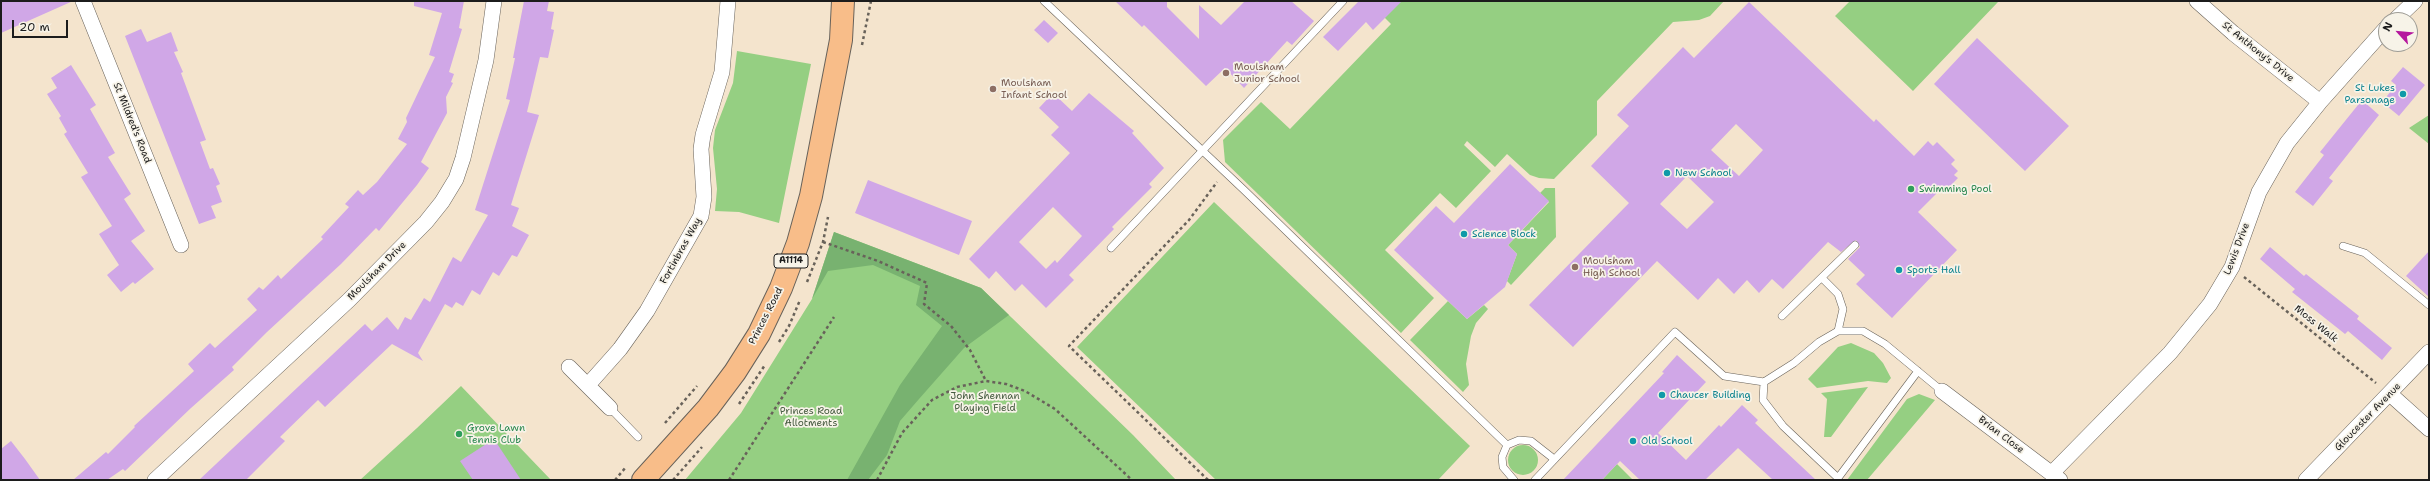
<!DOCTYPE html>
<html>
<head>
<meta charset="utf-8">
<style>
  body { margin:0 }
  #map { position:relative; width:2430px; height:481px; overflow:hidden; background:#f4e4cd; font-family:"Shantell Sans",sans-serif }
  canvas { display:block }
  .frame { position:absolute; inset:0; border:2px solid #1c1c1c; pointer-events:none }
  .north { position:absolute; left:2378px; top:12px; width:40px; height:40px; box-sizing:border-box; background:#f7f3e8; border:1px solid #9f9d96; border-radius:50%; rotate:297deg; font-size:11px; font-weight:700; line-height:16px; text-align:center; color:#1c1c1c }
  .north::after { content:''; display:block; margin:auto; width:14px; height:18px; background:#b5179e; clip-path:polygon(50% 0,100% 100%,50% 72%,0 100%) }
  .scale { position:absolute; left:12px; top:20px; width:56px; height:18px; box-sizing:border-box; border:2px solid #1c1c1c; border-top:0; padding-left:5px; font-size:12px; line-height:14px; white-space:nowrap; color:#1c1c1c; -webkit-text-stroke:3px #f7f3e8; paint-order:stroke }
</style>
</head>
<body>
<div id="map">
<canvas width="2430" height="481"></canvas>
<div class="frame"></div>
<div class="north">N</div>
<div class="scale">20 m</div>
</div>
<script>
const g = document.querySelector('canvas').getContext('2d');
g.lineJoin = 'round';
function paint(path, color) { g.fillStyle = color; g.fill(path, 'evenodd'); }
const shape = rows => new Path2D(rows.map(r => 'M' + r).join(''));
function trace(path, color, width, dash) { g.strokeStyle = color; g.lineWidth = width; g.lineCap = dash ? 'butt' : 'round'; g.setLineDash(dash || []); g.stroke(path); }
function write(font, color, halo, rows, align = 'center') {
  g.font = font + ' "Shantell Sans",sans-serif'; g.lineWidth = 3.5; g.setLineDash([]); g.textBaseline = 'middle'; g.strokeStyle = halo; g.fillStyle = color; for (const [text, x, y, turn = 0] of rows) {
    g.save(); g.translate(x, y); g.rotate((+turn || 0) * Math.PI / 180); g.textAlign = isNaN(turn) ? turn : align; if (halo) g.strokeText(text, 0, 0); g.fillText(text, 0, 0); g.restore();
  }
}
paint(shape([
  [1368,1,1724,1,1710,16,1699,20,1673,22,1597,101,1597,135,1554,179,1539,178,1530,175,1507,154,1495,167,1467,141,1464,145,1491,171,1456,208,1440,193,1385,250,1434,298,1401,333,1225,162,1223,140,1261,102,1290,129,1391,24],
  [1850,1,1996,1,1998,2,1913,91,1835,16],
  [737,51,811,64,779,223,739,212,715,211,717,189,713,148,715,130,733,83],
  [2429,115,2429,144,2409,128],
  [1545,188,1555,188,1556,237,1511,285,1507,281,1517,254,1508,245,1549,202,1540,193],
  [1214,202,1470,446,1438,480,1216,480,1077,347],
  [834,232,981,288,1133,435,1176,480,685,480,741,413,812,299],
  [1448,301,1467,319,1484,305,1488,309,1476,323,1471,336,1466,364,1469,385,1463,392,1410,340],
  [1851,343,1874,353,1883,363,1891,378,1887,383,1868,381,1817,388,1808,379,1838,347],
  [461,386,551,480,360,480,417,428],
  [1868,387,1831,437,1824,437,1827,399,1821,393],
  [1919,394,1935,400,1867,480,1847,480,1907,399],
  '1508 460a15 15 0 1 1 30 0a15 15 0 1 1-30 0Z',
  [1617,464,1633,480,1602,480]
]), '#95cf82');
paint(shape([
  [834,232,981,288,1009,315,964,348,919,399,900,421,887,455,868,480,847,480,900,385,942,326,916,305,920,286,873,265,828,271,812,299]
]), '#78b270');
paint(shape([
  [1,1,73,1,1,33],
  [414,1,464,1,459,28,462,29,449,72,454,74,451,82,453,83,446,97,447,113,421,162,429,168,417,185,379,231,376,228,341,264,267,332,232,367,234,370,191,408,125,471,123,469,107,480,73,480,106,452,108,454,135,427,134,426,194,371,188,364,210,343,215,348,257,310,247,299,259,287,263,290,278,275,281,279,323,239,321,237,349,207,345,204,358,190,363,195,377,182,407,144,398,139,407,122,406,118,435,57,429,55,442,13,414,6],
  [524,1,549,1,547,11,554,12,551,29,554,30,548,58,540,57,527,112,539,115,511,205,519,208,512,226,529,235,517,257,512,255,499,276,493,272,480,295,472,290,463,306,456,302,452,308,445,304,418,353,423,361,392,344,325,407,318,400,280,437,285,441,246,480,199,480,365,324,372,331,387,317,398,330,405,317,411,320,424,298,430,302,453,257,461,262,488,215,475,210,510,100,506,99,515,58,513,58],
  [1115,1,1167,1,1167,7,1199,39,1199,5,1221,25,1245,1,1291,1,1314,21,1292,45,1287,41,1244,88,1225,68,1206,86,1144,25,1142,27],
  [1359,1,1402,1,1373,30,1366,22,1338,51,1323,37],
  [1749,2,1874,122,1876,119,1914,156,1928,141,1933,146,1937,142,1955,160,1951,164,1958,171,1954,175,1958,178,1945,191,1942,188,1918,212,1957,250,1892,318,1856,284,1865,275,1848,259,1860,247,1856,240,1841,252,1828,242,1783,289,1772,279,1759,293,1747,280,1734,294,1718,278,1698,300,1657,261,1573,347,1529,305,1629,203,1591,166,1629,126,1617,115,1683,47,1694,58],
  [1736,124,1763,150,1739,176,1711,150],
  [1687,176,1714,202,1687,229,1660,204],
  [1044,20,1058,33,1048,43,1034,30],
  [141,29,147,42,171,32,178,51,174,52,183,72,181,73,206,140,200,142,210,169,213,168,220,184,216,186,222,202,211,206,216,218,199,224,125,36],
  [1977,38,2069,126,2025,171,1934,84],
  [71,65,96,105,90,109,115,153,108,157,131,194,124,199,145,231,131,241,154,269,135,284,133,282,121,292,107,275,119,265,99,234,112,226,81,177,88,173,64,134,67,132,59,118,61,116,47,94,57,88,51,78],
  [2403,67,2425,85,2399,116,2382,102,2396,85,2391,81],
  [1053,93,1072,111,1089,93,1134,131,1132,133,1164,168,1149,184,1152,187,1112,227,1114,229,1069,275,1074,280,1046,308,1022,284,1015,291,996,271,989,279,969,259,1070,153,1051,135,1059,127,1039,108],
  [1053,207,1082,236,1057,263,1055,260,1046,269,1019,242],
  [2362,100,2379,115,2329,178,2333,181,2313,206,2295,192,2324,155,2320,152],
  [1510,164,1549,201,1508,245,1517,254,1505,287,1467,319,1394,250,1436,206,1454,223],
  [868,180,972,221,959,255,855,213],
  [2270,247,2304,276,2306,274,2359,316,2357,319,2392,348,2382,360,2348,331,2345,334,2292,292,2295,289,2260,259],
  [2429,251,2429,297,2406,276],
  [1677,355,1706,382,1658,433,1686,460,1719,425,1721,427,1742,405,1758,420,1755,423,1816,480,1773,480,1738,448,1705,480,1640,480,1620,461,1602,480,1563,480,1664,373,1662,372],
  [494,439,521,480,473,480,460,461],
  [11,441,25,459,40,480,1,480,1,449]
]), '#d0a7e7');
const service = shape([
  [1044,1,1244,190,1507,445],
  [2343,246,2365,253,2429,305],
  [1111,248,1343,1],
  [1822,278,1838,294,1843,309,1838,331],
  [1782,316,1855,245],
  [1764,382,1763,400,1783,426,1838,478,1918,371],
  [610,408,638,437],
  [1514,480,1503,467,1502,457,1507,445,1519,440,1531,441,1554,459],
  [1535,480,1675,332,1724,376,1764,382,1794,363,1819,342,1838,331,1863,331,1885,344,1942,391]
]);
const minor = shape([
  [83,1,181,245],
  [2197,1,2233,33,2320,102],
  [2395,20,2415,1],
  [569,367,610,408],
  [588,385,620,349,647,311,701,216,704,197,701,149,703,135,722,72,728,1],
  [1942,391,2060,480],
  [2390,394,2429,429],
  [2052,473,2170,353,2210,304,2232,267,2259,192,2287,143,2320,102,2386,28],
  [155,480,349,300,426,222,442,202,456,179,463,158,486,60,494,1],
  [2306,480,2429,352]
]);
const primary = shape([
  [643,480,708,408,735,372,759,334,781,288,798,243,811,196,841,40,843,1]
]);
trace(service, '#68625a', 8);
trace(minor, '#68625a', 16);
trace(primary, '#68625a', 24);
trace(shape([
  [862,45,871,1],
  [823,242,878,261,927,283,924,304,951,326,970,350,986,381],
  [2244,277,2376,383],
  [807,282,823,242,828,217],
  [779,342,789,326,800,300],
  [739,404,765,365],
  [665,423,697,386],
  [615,480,626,467],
  [673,480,702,447],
  [729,480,834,317],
  [877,480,902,433,932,400,957,387,986,381,1006,384,1025,391,1055,409,1132,480],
  [1208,480,1069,346,1189,220,1217,182]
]), '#68625a', 2.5, [3, 3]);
trace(service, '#fff', 7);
trace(minor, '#fff', 15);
trace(primary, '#f8bd89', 22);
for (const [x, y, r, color] of [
  [1226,73,4,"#8d6e63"],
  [993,89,4,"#8d6e63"],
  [2403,94,4,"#0f9aa8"],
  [1667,173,4,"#0f9aa8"],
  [1911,189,4,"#2e9e5b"],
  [1464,234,4,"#0f9aa8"],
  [1575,267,4,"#8d6e63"],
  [1899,270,4,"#0f9aa8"],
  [1662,395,4,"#0f9aa8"],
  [459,434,4,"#2e9e5b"],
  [1633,441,4,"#0f9aa8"]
]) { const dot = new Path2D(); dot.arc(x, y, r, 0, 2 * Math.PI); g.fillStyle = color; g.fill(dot); trace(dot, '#f7f3e8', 1.5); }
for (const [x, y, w] of [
  [791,261,34]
]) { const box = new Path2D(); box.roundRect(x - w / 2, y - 7, w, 14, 3); g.fillStyle = '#f7f3e8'; g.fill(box); trace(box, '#1c1c1c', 1); }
write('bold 9px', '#1c1c1c', null, [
  ["A1114",791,261]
]);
write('10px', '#1c1c1c', '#f7f3e8', [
  ["St Anthony's Drive",2258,52,39],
  ["St Mildred's Road",132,123,68],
  ["Lewis Drive",2237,249,-69],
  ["Fortinbras Way",681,251,-61],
  ["Moulsham Drive",377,271,-45],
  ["Princes Road",766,316,-63],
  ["Moss Walk",2316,324,39],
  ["Gloucester Avenue",2368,417,-46],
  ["Brian Close",2001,435,37]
]);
write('10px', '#785e54', '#f7f3e8', [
  ["Moulsham",1234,67],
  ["Junior School",1234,79],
  ["Moulsham",1001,83],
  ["Infant School",1001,95],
  ["Moulsham",1583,261],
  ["High School",1583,273]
], 'left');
write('10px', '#0d838f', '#f7f3e8', [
  ["St Lukes",2395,88,"right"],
  ["Parsonage",2395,100,"right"],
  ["New School",1675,173],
  ["Science Block",1472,234],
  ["Sports Hall",1907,270],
  ["Chaucer Building",1670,395],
  ["Old School",1641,441]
], 'left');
write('10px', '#27864d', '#f7f3e8', [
  ["Swimming Pool",1919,189],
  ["Grove Lawn",467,428],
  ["Tennis Club",467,440]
], 'left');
write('10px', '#465b40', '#f7f3e8', [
  ["John Shennan",985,396],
  ["Playing Field",985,408],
  ["Princes Road",811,411],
  ["Allotments",811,423]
]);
</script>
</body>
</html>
